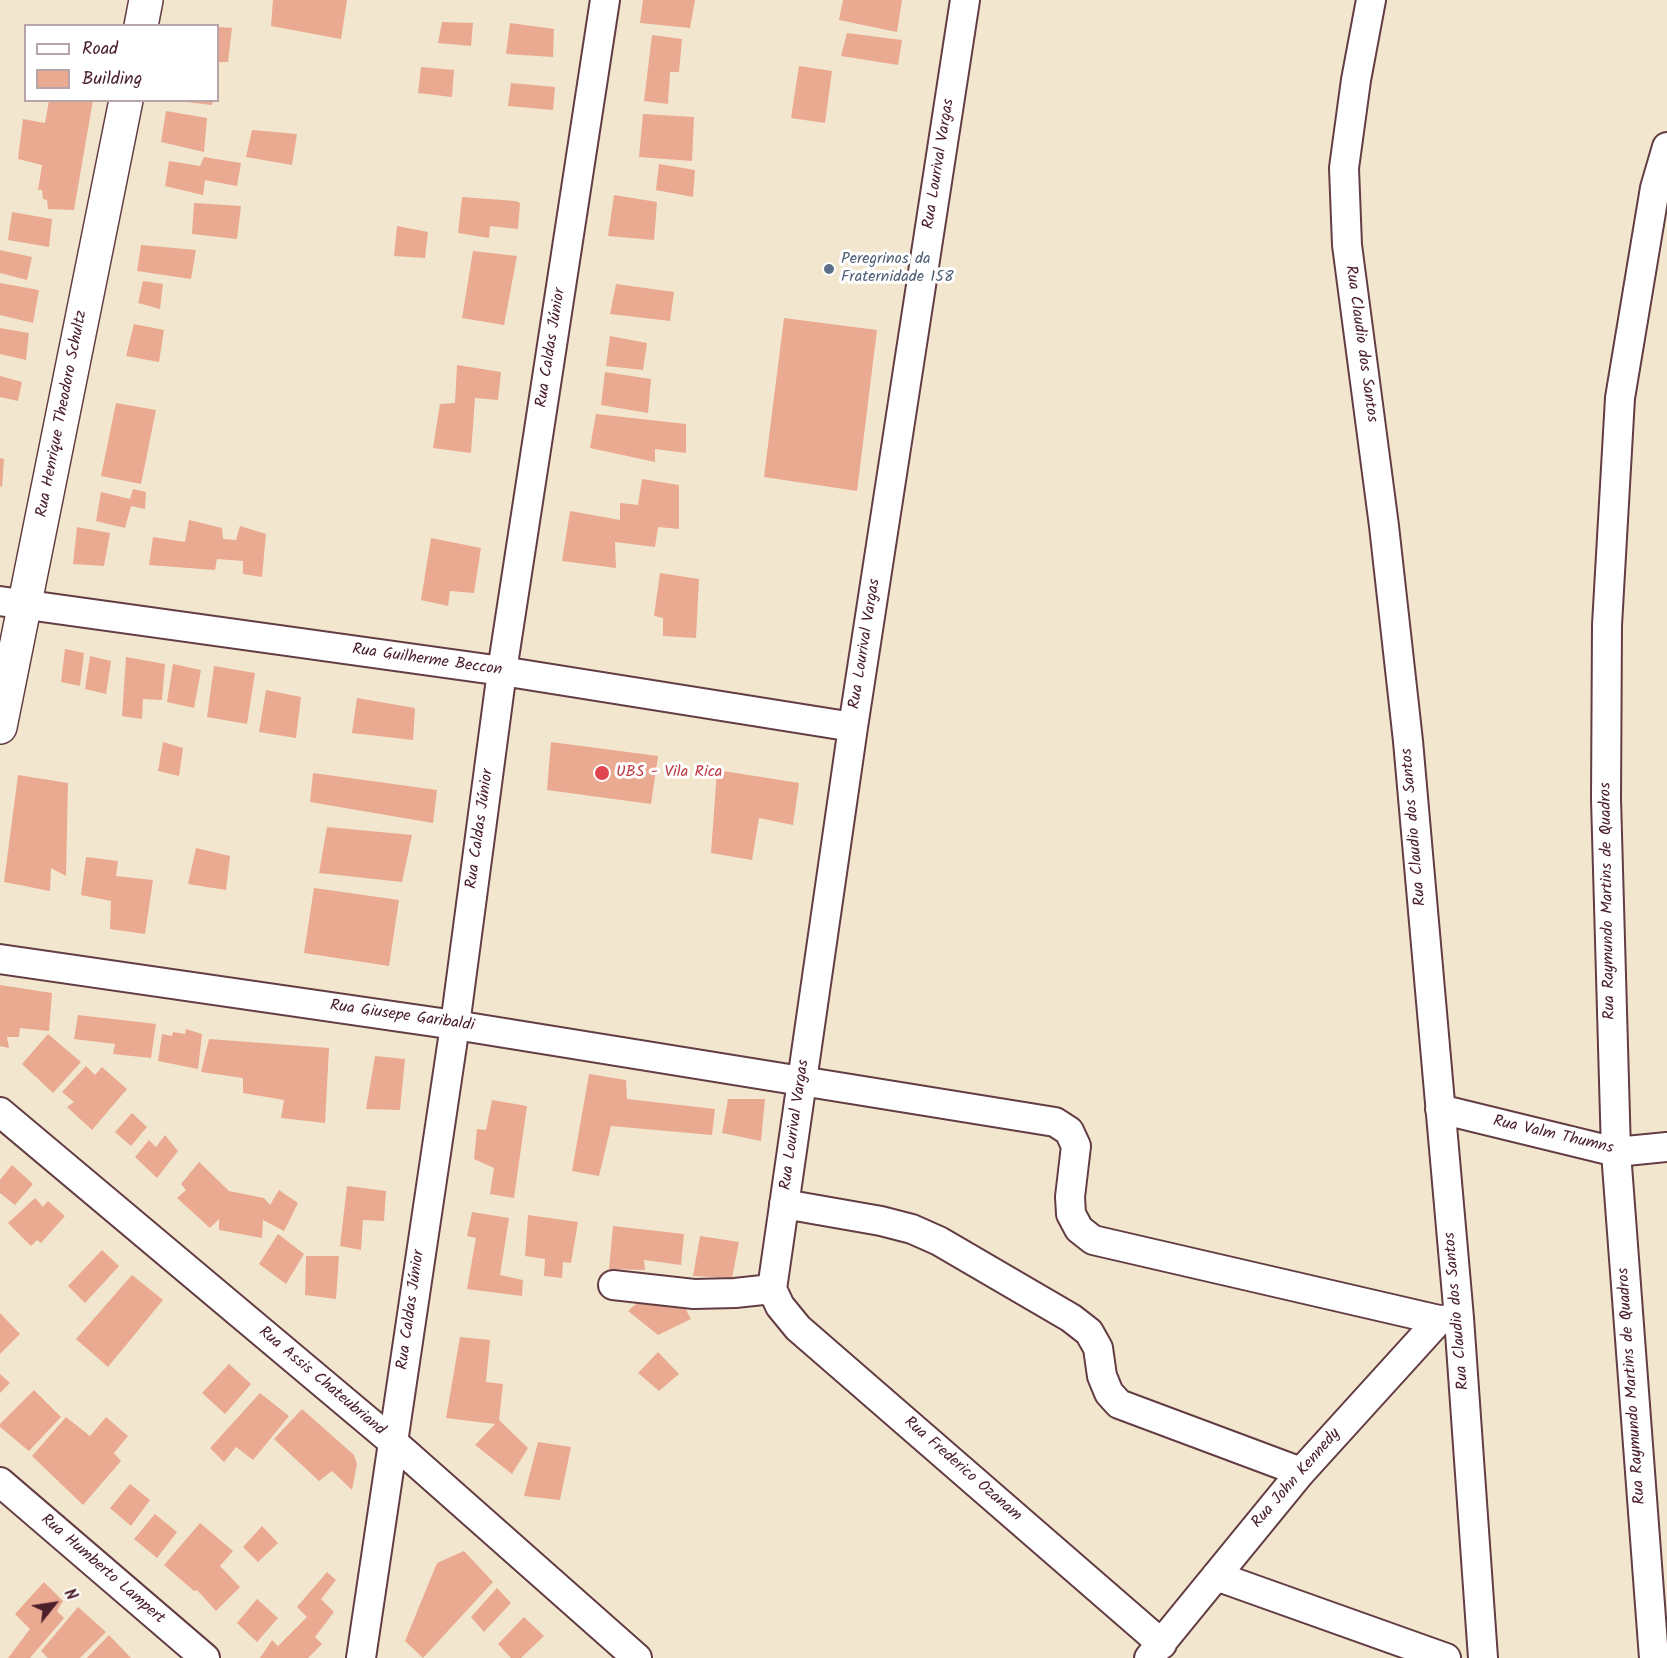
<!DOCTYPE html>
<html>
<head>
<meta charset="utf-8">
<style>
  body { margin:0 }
  #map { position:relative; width:1667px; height:1658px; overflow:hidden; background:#f2e7ce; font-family:Kalam,sans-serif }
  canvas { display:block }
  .legend { position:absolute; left:24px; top:24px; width:195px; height:78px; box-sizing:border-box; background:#fff; border:2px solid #b7a5aa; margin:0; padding:8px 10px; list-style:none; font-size:18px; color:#4a1f2b }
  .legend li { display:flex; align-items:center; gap:12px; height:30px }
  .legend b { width:30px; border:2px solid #b7a5aa }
  .north { position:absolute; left:24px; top:1574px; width:60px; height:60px; -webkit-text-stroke:4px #fff; paint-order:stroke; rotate:60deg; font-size:16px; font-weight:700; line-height:24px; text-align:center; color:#4a1f2b }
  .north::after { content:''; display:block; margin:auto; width:21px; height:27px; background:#4a1f2b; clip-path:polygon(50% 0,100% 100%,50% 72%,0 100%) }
</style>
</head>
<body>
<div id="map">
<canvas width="1667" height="1658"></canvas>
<ul class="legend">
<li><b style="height:8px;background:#fff"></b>Road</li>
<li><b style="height:16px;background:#eaa991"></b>Building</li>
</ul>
<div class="north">N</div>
</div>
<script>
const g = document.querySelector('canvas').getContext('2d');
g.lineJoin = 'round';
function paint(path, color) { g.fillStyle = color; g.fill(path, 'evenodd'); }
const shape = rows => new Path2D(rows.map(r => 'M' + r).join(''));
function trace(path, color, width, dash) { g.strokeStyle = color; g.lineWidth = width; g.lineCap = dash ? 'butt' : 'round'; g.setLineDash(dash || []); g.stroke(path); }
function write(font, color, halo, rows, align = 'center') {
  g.font = font + ' Kalam,sans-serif'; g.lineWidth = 6; g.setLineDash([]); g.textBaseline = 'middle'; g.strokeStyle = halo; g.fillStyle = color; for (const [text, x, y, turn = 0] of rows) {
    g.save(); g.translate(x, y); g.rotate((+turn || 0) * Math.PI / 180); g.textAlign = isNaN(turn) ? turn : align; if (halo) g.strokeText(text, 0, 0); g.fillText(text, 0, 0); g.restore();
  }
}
paint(shape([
  [273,0,347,0,341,39,271,26],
  [643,0,695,0,690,28,640,23],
  [843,0,902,0,897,32,839,20],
  [442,22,473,23,471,46,438,43],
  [510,23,554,29,553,57,506,54],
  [218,27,232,28,228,62,218,62],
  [847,33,902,40,898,65,841,56],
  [652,35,682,39,679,72,670,72,668,104,644,101],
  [799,66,832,71,825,123,791,118],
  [421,67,454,70,452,97,418,93],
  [511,83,555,87,553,110,508,106],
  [49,100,93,100,74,210,48,209,47,200,43,199,42,190,38,190,42,165,18,159,23,119,45,123],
  [186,100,213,100,212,105,186,102],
  [166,111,207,118,204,152,161,142],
  [643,114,694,117,692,161,639,157],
  [252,130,297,134,292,165,246,157],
  [204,157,241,163,237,186,205,180,203,195,165,186,169,161,200,166],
  [659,164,695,170,693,197,656,190],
  [614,195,657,202,654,240,608,236],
  [462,197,516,201,520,203,518,229,490,226,489,238,458,233],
  [194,203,241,206,237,239,192,234],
  [12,212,52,219,49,247,8,240],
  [397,226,428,232,425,258,394,256],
  [141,245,196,250,191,279,137,271],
  [0,250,32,257,27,280,0,273],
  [473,251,517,256,504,325,462,318],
  [143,281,163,284,160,309,138,303],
  [0,283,39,290,33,323,0,315],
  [616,284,674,292,670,321,610,314],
  [784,318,877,330,857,491,764,477],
  [134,324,164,330,159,362,126,356],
  [0,328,29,333,26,360,0,354],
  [610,336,647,343,643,370,606,366],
  [457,365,501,372,498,400,475,398,471,453,433,448,440,404,455,403],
  [605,372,651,379,648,413,601,405],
  [0,376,22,382,18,401,0,397],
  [116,403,156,410,141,484,101,476],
  [596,414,686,424,686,453,655,449,655,462,590,448],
  [0,458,4,459,2,487,0,486],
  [642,479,679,485,679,529,658,527,655,547,615,542,616,568,562,561,570,511,620,520,620,503,638,505],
  [133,489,146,492,145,509,131,506,125,528,96,521,101,492,130,499],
  [189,520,222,528,223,539,236,540,240,526,266,534,262,577,243,574,243,561,217,559,215,570,149,565,153,537,185,542],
  [77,527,110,533,104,566,73,564],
  [431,538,481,548,474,593,450,591,448,606,421,600],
  [660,573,699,579,696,638,663,636,663,618,654,616],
  [65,649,84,653,80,686,61,682],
  [90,656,111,661,106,694,85,689],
  [126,657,165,664,162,700,143,699,142,719,122,716],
  [173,664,201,670,194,708,167,702],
  [214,666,255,673,247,724,207,717],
  [266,690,301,697,296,738,259,732],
  [357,698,415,708,413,740,352,733],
  [163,742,183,748,179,776,158,771],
  [551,742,658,756,651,804,547,790],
  [717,770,799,783,793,825,759,818,752,860,711,853],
  [313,773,437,790,433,823,310,802],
  [18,775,68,783,66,876,51,868,50,891,4,882],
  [327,827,412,835,402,882,319,873],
  [196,848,230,856,226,890,188,884],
  [86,857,118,861,116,876,153,880,145,934,110,929,111,901,81,895],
  [314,888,399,900,389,966,304,953],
  [0,985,52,993,49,1031,20,1028,19,1037,7,1037,9,1048,0,1046],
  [78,1015,156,1024,151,1058,113,1054,115,1044,74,1039],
  [186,1029,202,1034,198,1069,158,1061,162,1034,172,1036,173,1032,185,1034],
  [48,1034,81,1062,53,1093,22,1064],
  [209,1039,329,1048,325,1123,281,1118,284,1100,243,1093,243,1078,201,1072],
  [375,1056,405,1059,400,1110,366,1109],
  [86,1066,95,1075,102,1067,127,1089,92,1130,67,1107,74,1102,62,1092],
  [589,1074,626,1080,627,1099,715,1109,712,1135,611,1126,599,1176,572,1171],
  [728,1099,765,1099,761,1141,722,1133],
  [492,1100,527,1106,514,1198,490,1194,494,1168,474,1159,477,1129,486,1130],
  [132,1113,147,1127,131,1146,115,1132],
  [165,1135,178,1151,157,1178,135,1157,149,1140,156,1147],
  [199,1162,229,1191,264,1198,270,1205,279,1190,298,1203,284,1231,263,1220,262,1238,219,1230,219,1219,210,1228,177,1198,186,1190,181,1184],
  [12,1165,33,1184,15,1205,0,1193,0,1180],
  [347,1186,386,1191,384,1221,363,1220,361,1250,340,1246],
  [35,1198,43,1207,48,1201,65,1216,41,1243,37,1240,31,1246,8,1223],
  [472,1212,509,1218,500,1275,523,1280,522,1296,467,1289,476,1238,467,1236],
  [528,1215,578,1222,571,1263,563,1262,562,1278,544,1276,545,1259,525,1256],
  [613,1226,684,1234,681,1265,644,1260,645,1270,609,1269],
  [278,1234,304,1254,286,1284,259,1264],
  [700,1236,739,1242,732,1278,693,1276],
  [102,1250,119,1266,85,1303,68,1286],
  [306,1256,339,1256,336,1299,305,1295],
  [132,1275,163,1300,108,1367,76,1339],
  [644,1297,690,1305,686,1310,691,1319,658,1335,628,1311],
  [0,1313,20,1334,0,1354],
  [460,1337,490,1340,486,1382,503,1384,499,1420,528,1448,512,1474,475,1445,495,1424,446,1418],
  [658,1352,679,1374,659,1391,638,1373],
  [229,1364,251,1384,225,1414,202,1393],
  [0,1374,10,1383,0,1393],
  [34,1390,61,1417,29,1451,0,1427,0,1424],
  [260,1393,289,1416,253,1460,236,1447,224,1462,210,1448],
  [302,1409,354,1455,357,1464,352,1490,332,1471,319,1481,274,1439],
  [66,1417,90,1436,106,1417,128,1436,114,1453,121,1461,83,1505,32,1456],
  [538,1442,571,1447,560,1500,524,1496],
  [130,1484,150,1500,131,1526,110,1508],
  [155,1514,177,1532,157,1558,134,1539],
  [200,1523,233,1551,220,1566,240,1587,216,1611,197,1590,194,1591,164,1565],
  [262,1526,278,1543,258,1562,243,1547],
  [464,1551,493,1582,423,1658,405,1641,437,1563],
  [327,1572,336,1580,321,1599,334,1612,315,1637,322,1644,308,1658,260,1658,272,1640,278,1646,307,1617,297,1607],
  [44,1582,63,1601,57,1611,64,1618,30,1658,8,1658,30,1629,15,1614],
  [497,1588,511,1603,484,1632,471,1617],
  [257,1599,278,1618,257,1642,237,1623],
  [78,1607,106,1632,80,1658,48,1658,41,1651],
  [524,1617,544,1636,521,1658,511,1658,498,1644],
  [109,1635,131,1658,87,1658]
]), '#eaa991');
const minor = shape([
  [1371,0,1356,80,1344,168,1347,245,1384,526,1408,741,1459,1318,1483,1658],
  [0,601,502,671,853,727],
  [0,959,455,1025,1055,1122,1069,1131,1076,1146,1070,1197,1071,1214,1079,1229,1093,1240,1439,1320],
  [1440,1109,1616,1152,1667,1147],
  [0,1112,393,1442,637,1658],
  [784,1204,881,1221,912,1229,939,1241,1071,1318,1089,1332,1098,1348,1102,1376,1109,1393,1119,1404,1301,1472],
  [613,1285,694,1294,735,1293,772,1289],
  [772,1289,853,727,965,0],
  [772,1289,780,1306,798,1328,1162,1644],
  [0,1482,205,1658],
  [1216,1576,1446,1658],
  [361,1658,455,1025,502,671,605,0],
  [1149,1658,1301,1472,1439,1320,1454,1319],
  [1654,1658,1616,1152,1606,799,1607,625,1620,398,1655,188,1667,147]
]);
const tertiary = shape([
  [141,26,146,0],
  [0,727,126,100]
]);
trace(minor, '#633d43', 32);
trace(tertiary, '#633d43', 36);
trace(minor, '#fff', 28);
trace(tertiary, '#fff', 33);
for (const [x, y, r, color] of [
  [829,269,6,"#5c6f8a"],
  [602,773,8,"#e0444e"]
]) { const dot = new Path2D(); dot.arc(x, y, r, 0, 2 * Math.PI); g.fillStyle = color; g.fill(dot); trace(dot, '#fff', 2); }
write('16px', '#4a1f2b', '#fff', [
  ["Rua Lourival Vargas",940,164,-81],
  ["Rua Claudio dos Santos",1360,344,82],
  ["Rua Caldas Júnior",552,348,-81],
  ["Rua Henrique Theodoro Schultz",63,414,-79],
  ["Rua Lourival Vargas",866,644,-81],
  ["Rua Guilherme Beccon",427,661,8],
  ["Rua Claudio dos Santos",1415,827,-95],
  ["Rua Caldas Júnior",481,829,-82],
  ["Rua Raymundo Martins de Quadros",1609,901,-91],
  ["Rua Giusepe Garibaldi",402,1017,8],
  ["Rua Lourival Vargas",796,1125,-82],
  ["Rua Valm Thumns",1553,1136,13],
  ["Rua Caldas Júnior",412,1310,-82],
  ["Rua Claudio dos Santos",1458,1311,-95],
  ["Rua Assis Chateubriand",321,1382,40],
  ["Rua Raymundo Martins de Quadros",1633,1386,-94],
  ["Rua Frederico Ozanam",962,1470,41],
  ["Rua John Kennedy",1297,1479,-49],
  ["Rua Humberto Lampert",102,1570,41]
]);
write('16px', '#4e5e75', '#fff', [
  ["Peregrinos da",841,260],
  ["Fraternidade 158",841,278]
], 'left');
write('16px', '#be3a42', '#fff', [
  ["UBS - Vila Rica",616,773]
], 'left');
</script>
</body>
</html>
